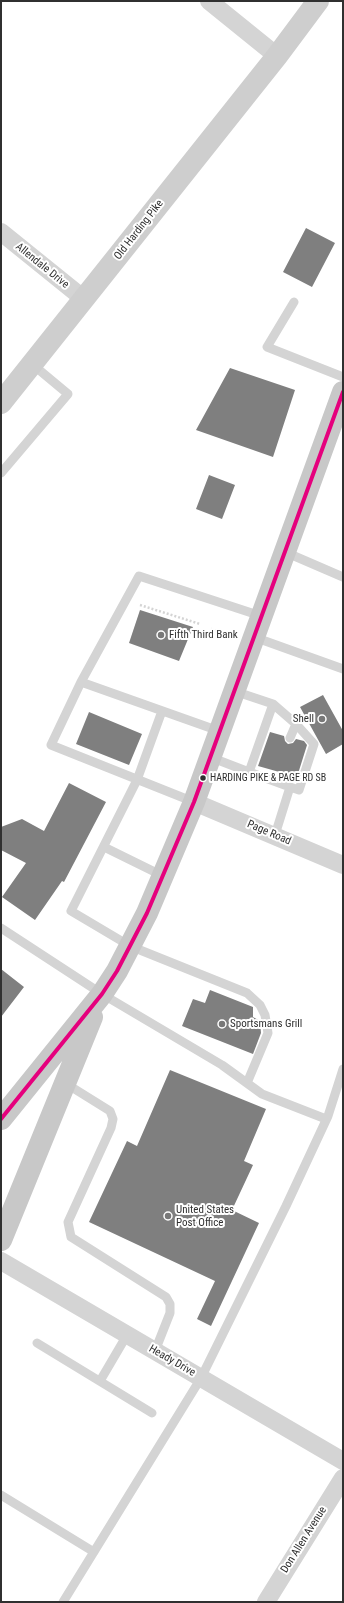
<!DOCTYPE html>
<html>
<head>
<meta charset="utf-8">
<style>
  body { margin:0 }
  #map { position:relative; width:344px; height:1603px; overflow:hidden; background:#fff; font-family:"Roboto Condensed",sans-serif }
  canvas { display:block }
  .frame { position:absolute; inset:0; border:2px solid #303030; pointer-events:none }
</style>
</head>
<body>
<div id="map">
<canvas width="344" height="1603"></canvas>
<div class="frame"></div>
</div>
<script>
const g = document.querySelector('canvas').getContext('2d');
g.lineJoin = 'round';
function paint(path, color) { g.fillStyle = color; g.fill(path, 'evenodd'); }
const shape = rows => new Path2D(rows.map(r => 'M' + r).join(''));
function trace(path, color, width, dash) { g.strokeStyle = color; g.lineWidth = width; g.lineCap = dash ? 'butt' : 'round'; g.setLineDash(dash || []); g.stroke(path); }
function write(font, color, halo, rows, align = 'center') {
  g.font = font + ' "Roboto Condensed",sans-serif'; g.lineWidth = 4; g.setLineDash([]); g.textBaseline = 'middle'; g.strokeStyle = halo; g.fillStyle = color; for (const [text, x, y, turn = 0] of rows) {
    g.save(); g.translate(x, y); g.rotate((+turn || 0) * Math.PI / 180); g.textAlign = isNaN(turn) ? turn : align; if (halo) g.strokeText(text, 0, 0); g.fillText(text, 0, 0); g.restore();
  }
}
paint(shape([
  [306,228,335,243,312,287,283,272],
  [230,368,295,390,273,457,196,430],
  [209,475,235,485,222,519,196,509],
  [140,610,193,627,179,661,129,643],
  [323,695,343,731,343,744,326,754,300,707],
  [89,712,142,734,129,765,76,744],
  [270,732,284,736,285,741,288,744,293,743,296,739,304,741,307,745,297,777,258,766],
  [69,783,106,802,64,882,62,881,35,920,2,897,26,863,1,850,1,827,22,819,44,831],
  [1,969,24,987,1,1017],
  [210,990,253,1007,253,1017,260,1021,261,1033,253,1054,182,1026,193,999,205,1003],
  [170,1070,266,1109,244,1161,253,1165,232,1210,259,1223,211,1326,197,1319,215,1281,89,1222,127,1141,137,1146]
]), '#7f7f7f');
trace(shape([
  [140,605,200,624],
  [211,629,219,632]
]), '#d4d4d4', 2.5, [2, 2]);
trace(shape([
  [294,302,267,347,343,377],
  [1,473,68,394,32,364],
  [285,552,343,577],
  [254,637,343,669],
  [81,682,219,731],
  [234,691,273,704,296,724,314,744,299,790,290,787,275,835],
  [273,704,249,772,290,787],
  [162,711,137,780,71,911,130,946,247,993,260,1005,265,1015,268,1033,247,1083],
  [290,738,296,724],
  [210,757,249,772],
  [194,802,51,745,81,682,139,576,261,616],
  [104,847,163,876],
  [1,928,102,994,222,1065,262,1094,326,1119],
  [65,1083,110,1111,113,1119,111,1128,68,1222,71,1237,166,1297,170,1304,170,1313,155,1351],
  [37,1343,152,1413],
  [100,1381,127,1335],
  [1,1495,94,1552],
  [63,1602,201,1378,286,1206,328,1116,343,1069]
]), '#d4d4d4', 9);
trace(shape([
  [209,1,277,56],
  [1,232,84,299],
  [194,802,343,865],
  [1,1261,343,1461],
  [266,1602,343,1478]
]), '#d4d4d4', 18);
trace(shape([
  [1,403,277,56,318,1]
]), '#cecece', 22);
trace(shape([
  [1,1119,102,994,117,971,147,913,194,802,343,392],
  [1,1240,92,1017]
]), '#c8c8c8', 22);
trace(shape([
  [1,1119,102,994,117,971,147,913,194,802,343,392]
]), '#e5007d', 4);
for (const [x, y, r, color] of [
  [161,635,4,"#787878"],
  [322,719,4,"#787878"],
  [203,778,3.5,"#303030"],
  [222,1024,4,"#787878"],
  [168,1216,4,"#787878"]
]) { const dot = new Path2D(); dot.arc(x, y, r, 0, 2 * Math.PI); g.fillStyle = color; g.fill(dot); trace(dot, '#fff', 1.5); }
write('10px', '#303030', '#fff', [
  ["HARDING PIKE & PAGE RD SB",210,778]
], 'left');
write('11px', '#303030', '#fff', [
  ["Old Harding Pike",139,230,-52],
  ["Allendale Drive",42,266,39],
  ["Page Road",269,833,23],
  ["Heady Drive",172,1361,30],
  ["Don Allen Avenue",304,1540,-58]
]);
write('11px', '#303030', '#fff', [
  ["Fifth Third Bank",169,635],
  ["Shell",314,719,"right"],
  ["Sportsmans Grill",230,1024],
  ["United States",176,1210],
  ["Post Office",176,1223]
], 'left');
</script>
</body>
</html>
